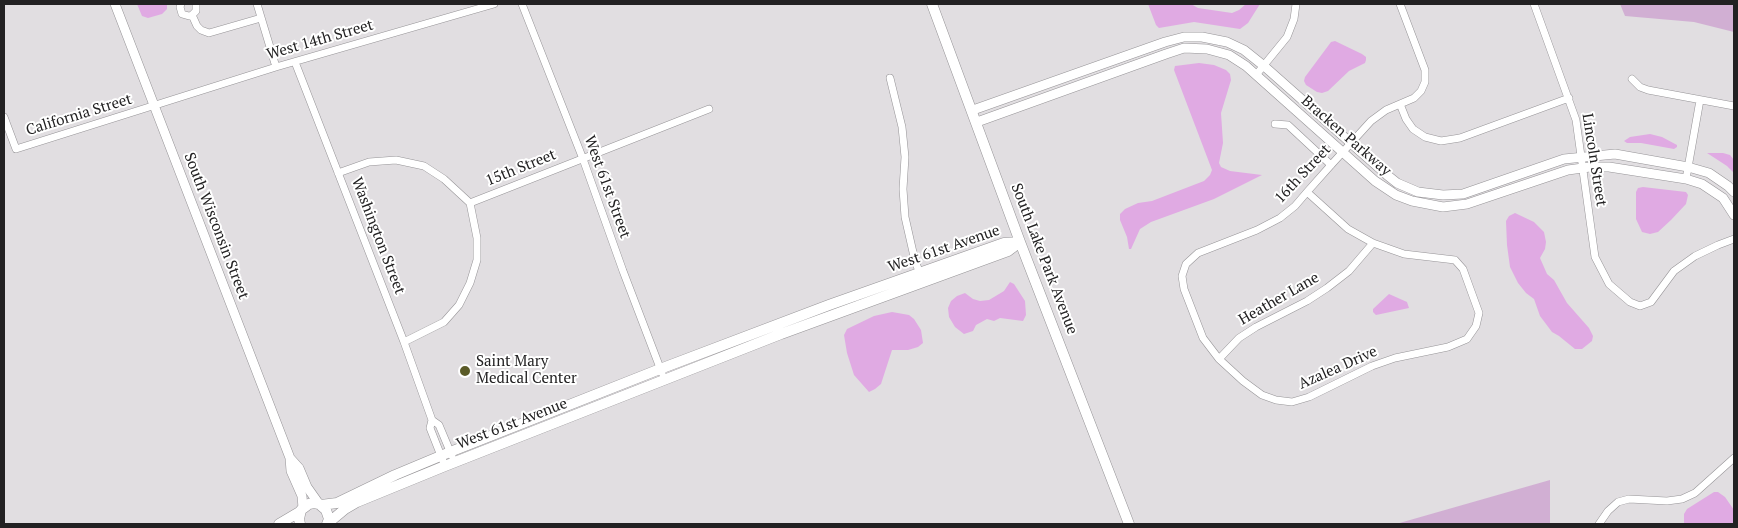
<!DOCTYPE html>
<html>
<head>
<meta charset="utf-8">
<style>
  body { margin:0 }
  #map { position:relative; width:1738px; height:528px; overflow:hidden; background:#e1dee1; font-family:"PT Serif",serif }
  canvas { display:block }
  .frame { position:absolute; inset:0; border:5px solid #222122; pointer-events:none }
</style>
</head>
<body>
<div id="map">
<canvas width="1738" height="528"></canvas>
<div class="frame"></div>
</div>
<script>
const g = document.querySelector('canvas').getContext('2d');
g.lineJoin = 'round';
function paint(path, color) { g.fillStyle = color; g.fill(path, 'evenodd'); }
const shape = rows => new Path2D(rows.map(r => 'M' + r).join(''));
function trace(path, color, width, dash) { g.strokeStyle = color; g.lineWidth = width; g.lineCap = dash ? 'butt' : 'round'; g.setLineDash(dash || []); g.stroke(path); }
function write(font, color, halo, rows, align = 'center') {
  g.font = font + ' "PT Serif",serif'; g.lineWidth = 4; g.setLineDash([]); g.textBaseline = 'middle'; g.strokeStyle = halo; g.fillStyle = color; for (const [text, x, y, turn = 0] of rows) {
    g.save(); g.translate(x, y); g.rotate((+turn || 0) * Math.PI / 180); g.textAlign = isNaN(turn) ? turn : align; if (halo) g.strokeText(text, 0, 0); g.fillText(text, 0, 0); g.restore();
  }
}
paint(shape([
  [1620,4,1734,4,1734,32,1694,22,1625,16],
  [1550,480,1550,524,1396,524]
]), '#d1afd3');
paint(shape([
  [137,4,167,4,167,9,162,14,148,18,142,16],
  [1148,4,1191,4,1198,8,1232,13,1239,10,1246,4,1260,4,1248,23,1240,29,1194,22,1159,28,1156,25],
  [1335,41,1362,54,1366,57,1366,60,1365,63,1349,71,1328,91,1322,93,1317,92,1306,85,1304,81,1305,77,1331,42],
  [1199,63,1214,65,1226,70,1230,74,1231,80,1221,113,1223,143,1219,163,1221,167,1230,171,1262,175,1214,199,1151,222,1140,229,1131,249,1129,249,1127,237,1120,220,1120,214,1125,209,1138,203,1152,201,1204,181,1210,175,1212,170,1174,70,1175,66],
  [1650,134,1662,137,1677,145,1677,147,1674,149,1641,143,1627,143,1624,141,1630,137],
  [1707,153,1723,153,1730,155,1734,160,1734,173,1727,166],
  [1643,187,1686,192,1688,195,1686,204,1671,220,1658,232,1650,234,1642,232,1636,219,1636,192,1638,188],
  [1515,213,1534,222,1544,232,1546,242,1545,249,1540,258,1547,274,1554,280,1567,303,1589,328,1593,336,1592,341,1582,349,1575,349,1559,336,1552,332,1540,316,1534,299,1526,293,1518,283,1510,267,1507,245,1506,221,1509,216],
  [1010,282,1014,284,1025,301,1026,315,1023,321,1000,318,994,321,987,319,976,325,973,331,964,334,955,327,949,317,948,308,951,301,957,296,965,293,973,299,980,301,989,300,1004,291],
  [1389,294,1407,302,1409,308,1376,315,1373,312,1373,309],
  [892,312,909,315,914,319,921,330,923,343,918,347,908,350,892,350,881,384,875,389,869,392,854,375,847,353,844,335,847,329,874,316],
  [1714,492,1718,492,1725,497,1734,510,1734,524,1684,524,1684,514,1687,509]
]), '#e0aae3');
const minor = shape([
  [181,4,180,7,182,14,189,16,192,15],
  [257,4,276,67],
  [522,4,583,159,623,271,662,373],
  [1534,4,1576,120,1595,257,1609,284,1630,302,1640,306,1651,302,1674,271,1695,256,1718,245,1734,239],
  [192,15,197,26,201,30,209,33,261,18],
  [192,15,196,11,196,4],
  [295,62,404,342,432,420,430,428,445,466],
  [1256,75,1287,37,1294,19,1296,4],
  [890,78,902,127,905,157,903,189,905,217,915,261,921,276],
  [1632,79,1640,87,1648,90,1734,106],
  [1400,104,1406,119,1413,129,1425,137,1441,141,1460,138,1569,98],
  [4,117,16,149,276,67,494,4],
  [1275,124,1288,125,1331,165],
  [338,173,369,162,396,160,424,166,444,179,470,203,477,238,477,260,470,283,459,305,444,322,404,342],
  [1686,179,1700,100],
  [1307,192,1348,229,1373,243,1404,254,1455,260,1463,269,1479,313,1476,326,1467,339,1448,347,1395,358,1372,366,1309,397,1292,402,1276,400,1262,395,1243,381,1219,359,1203,338,1184,289,1182,276,1186,264,1198,253,1257,230,1280,218,1295,206,1307,192,1331,165,1371,121,1386,110,1414,98,1421,91,1425,82,1425,70,1400,4],
  [470,203,709,109],
  [1219,359,1239,338,1256,327,1307,301,1327,288,1349,271,1373,243],
  [432,420,439,425,452,456],
  [1599,524,1608,511,1618,502,1629,499,1667,501,1682,499,1695,493,1734,458]
]);
const tertiary = shape([
  [115,4,290,458,291,471,302,496,303,508],
  [973,110,1165,42,1184,37,1202,37,1227,42,1244,50,1264,66,1387,175,1397,183,1418,192,1443,195,1463,194,1564,159,1615,154,1688,167,1709,173,1728,186,1734,192],
  [977,122,1166,54,1184,48,1207,49,1229,55,1246,66,1375,181,1396,195,1412,201,1443,207,1467,204,1568,170,1590,167,1609,167,1686,179,1702,184,1723,198,1734,215],
  [290,458,299,468,307,487,319,504]
]);
const secondary = shape([
  [932,4,1020,242,1129,524],
  [321,505,337,503,395,475,450,452,660,369,829,305,1004,243,1020,242],
  [279,524,301,511],
  [300,524,299,519,301,510,309,504,314,503,319,504,326,510,329,519,327,524],
  [327,524,345,509,357,502,445,466,781,334,1008,251,1020,242]
]);
trace(minor, '#969497', 8);
trace(tertiary, '#969497', 10);
trace(secondary, '#969497', 11);
trace(minor, '#fff', 7);
trace(tertiary, '#fff', 9);
trace(secondary, '#fff', 10);
for (const [x, y, r, color] of [
  [465,371,6,"#5a5a27"]
]) { const dot = new Path2D(); dot.arc(x, y, r, 0, 2 * Math.PI); g.fillStyle = color; g.fill(dot); trace(dot, '#fff', 2); }
write('15px', '#222122', '#fff', [
  ["West 14th Street",320,40,-16],
  ["California Street",79,115,-17],
  ["Bracken Parkway",1346,136,41],
  ["Lincoln Street",1594,160,81],
  ["15th Street",521,168,-22],
  ["16th Street",1303,174,-47],
  ["West 61st Street",607,187,70],
  ["South Wisconsin Street",216,226,69],
  ["Washington Street",378,236,69],
  ["West 61st Avenue",944,249,-19],
  ["South Lake Park Avenue",1044,259,69],
  ["Heather Lane",1279,299,-30],
  ["Azalea Drive",1338,368,-24],
  ["West 61st Avenue",512,424,-21]
]);
write('15px', '#222122', '#fff', [
  ["Saint Mary",476,362],
  ["Medical Center",476,379]
], 'left');
</script>
</body>
</html>
